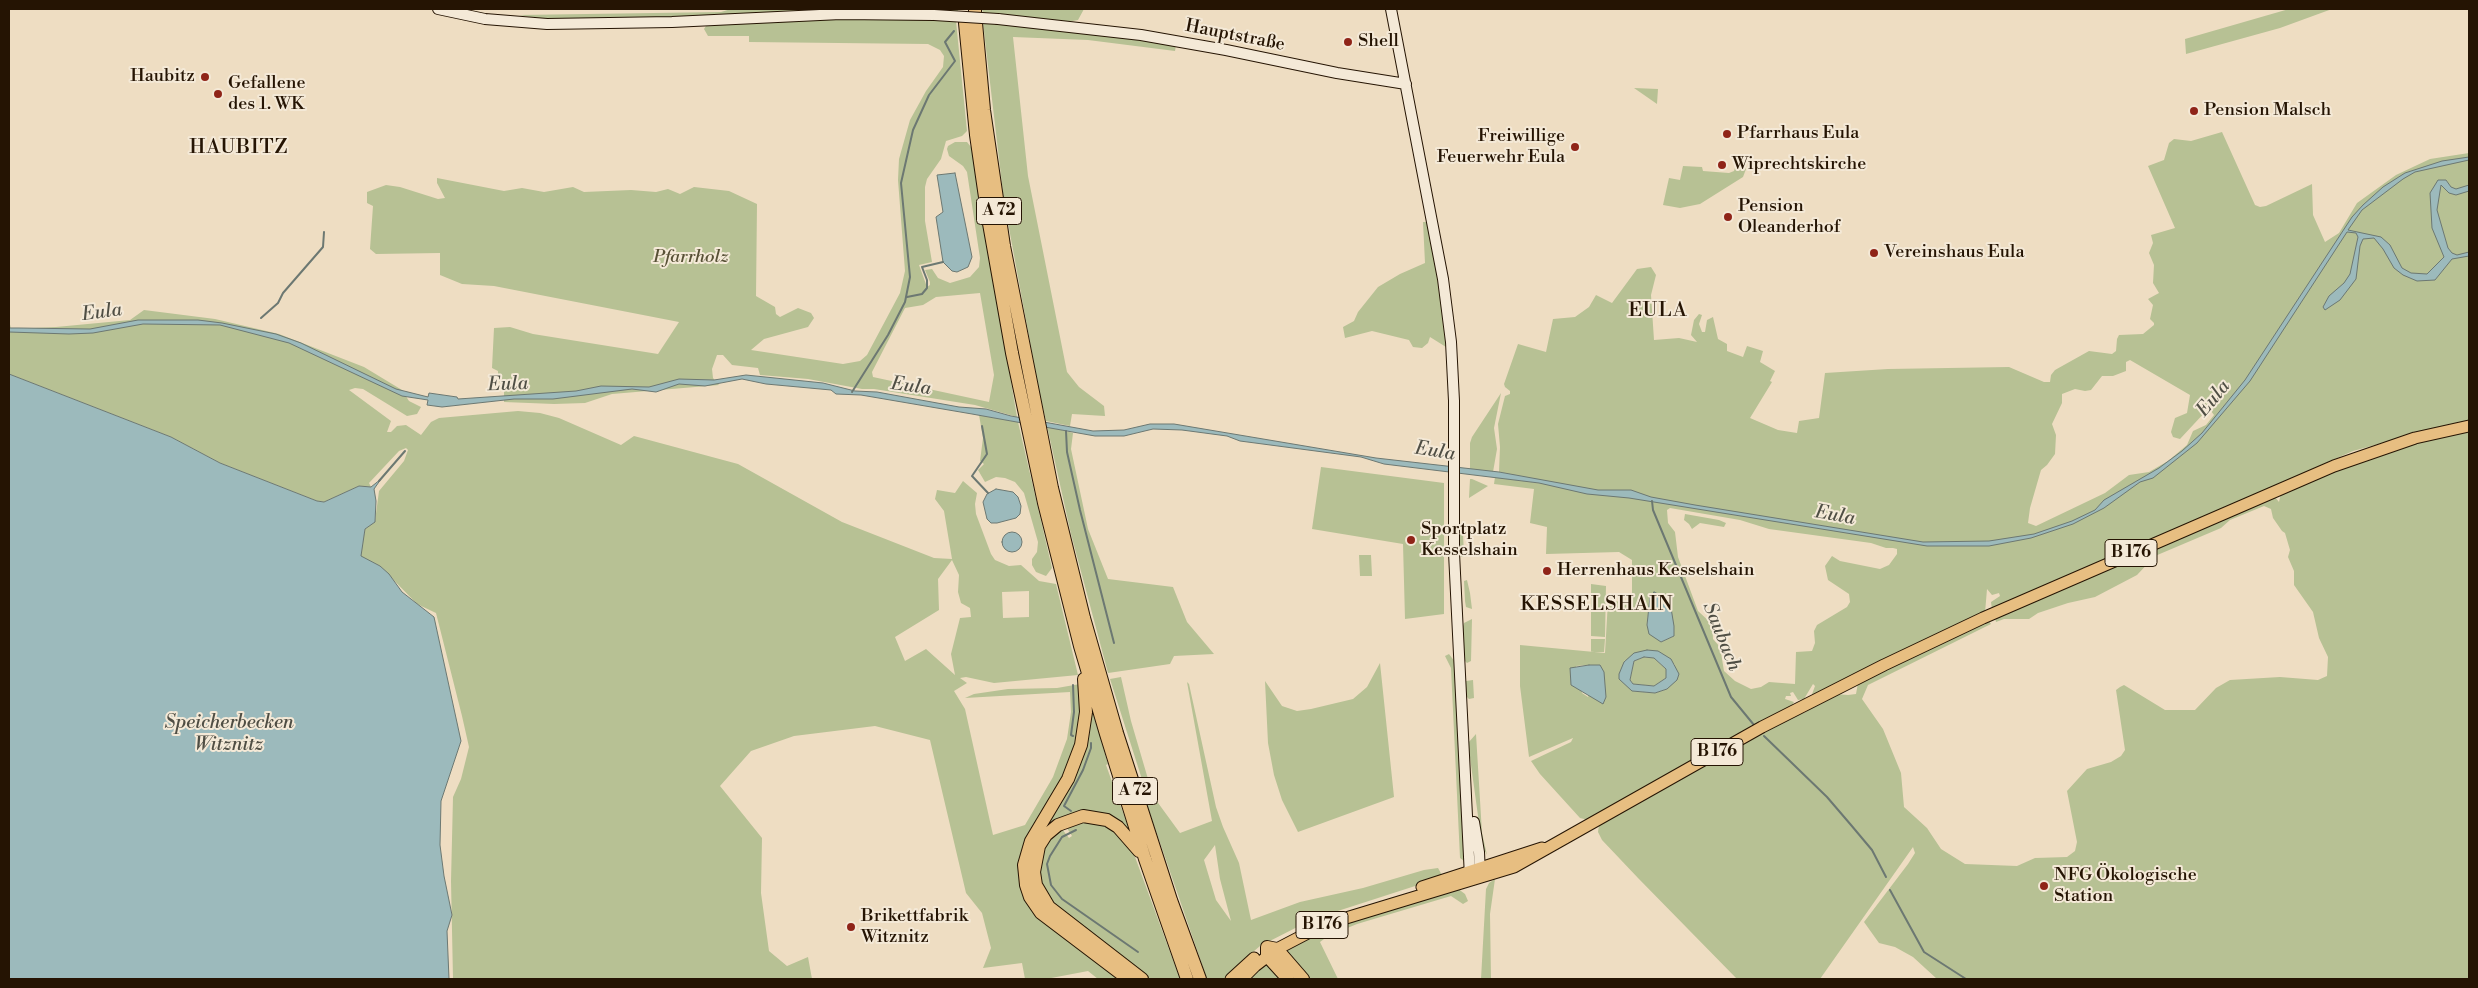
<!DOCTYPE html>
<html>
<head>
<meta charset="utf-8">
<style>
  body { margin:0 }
  #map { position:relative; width:2478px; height:988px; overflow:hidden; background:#eeddc2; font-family:"Libre Bodoni",serif }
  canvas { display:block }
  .frame { position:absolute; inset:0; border:10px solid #251403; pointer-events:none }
</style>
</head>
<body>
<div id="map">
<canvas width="2478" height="988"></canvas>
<div class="frame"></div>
</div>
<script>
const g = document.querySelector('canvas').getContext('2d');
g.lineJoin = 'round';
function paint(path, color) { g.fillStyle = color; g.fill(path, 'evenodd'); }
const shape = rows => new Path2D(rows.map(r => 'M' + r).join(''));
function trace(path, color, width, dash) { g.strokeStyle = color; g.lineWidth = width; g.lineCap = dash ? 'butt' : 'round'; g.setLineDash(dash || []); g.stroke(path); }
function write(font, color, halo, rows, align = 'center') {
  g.font = font + ' "Libre Bodoni",serif'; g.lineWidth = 4; g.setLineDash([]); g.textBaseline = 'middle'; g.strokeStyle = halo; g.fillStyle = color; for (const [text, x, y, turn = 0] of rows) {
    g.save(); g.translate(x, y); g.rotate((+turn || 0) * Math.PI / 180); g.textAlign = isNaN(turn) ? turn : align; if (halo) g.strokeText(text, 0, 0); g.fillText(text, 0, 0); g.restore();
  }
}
paint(shape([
  [731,9,831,9,665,19,554,21,519,15,721,12],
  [851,9,958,9,958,12,855,10],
  [982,9,1084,9,1078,20,1068,22,983,13],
  [2289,9,2332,9,2280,28,2186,54,2185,39],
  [844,18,956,21,967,131,962,136,946,141,941,159,927,179,925,187,925,221,932,262,919,265,927,287,930,285,930,282,925,270,932,269,938,278,950,283,970,277,979,267,980,258,967,172,963,166,949,156,947,149,948,146,955,142,967,142,971,147,1017,417,975,405,874,389,862,389,808,379,760,375,758,368,732,365,723,355,717,355,712,369,713,378,719,385,612,394,585,403,554,404,504,402,504,388,498,380,498,371,492,368,494,328,510,327,533,334,658,354,679,322,494,286,462,284,440,275,440,253,376,254,370,249,373,206,367,203,367,192,386,185,400,187,438,199,445,198,437,183,437,178,504,191,522,188,544,192,573,187,584,192,631,190,656,192,668,189,680,194,694,187,729,191,757,204,756,296,775,307,776,314,780,317,798,308,811,313,814,318,808,327,764,339,751,350,843,364,860,361,867,355,900,293,905,271,898,180,899,159,910,120,926,91,943,67,944,56,940,50,928,44,749,42,749,36,708,36,704,29,708,23],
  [980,293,994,375,989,402,873,377,872,372,905,308,923,305,936,297],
  [983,23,1085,31,1176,45,1175,51,1088,40,1013,37,1028,176,1067,372,1079,387,1104,406,1105,416,1072,414,1070,426,1046,421,1039,391,1004,201],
  [1634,88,1658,89,1657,104],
  [2222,132,2255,205,2260,207,2266,206,2312,184,2313,215,2325,242,2339,233,2357,203,2396,175,2430,159,2469,153,2469,422,2441,427,2353,451,1992,610,1991,602,2000,596,1999,593,1992,595,1987,589,1985,613,1811,697,1815,686,1813,684,1804,699,1798,700,1793,692,1790,693,1791,696,1786,696,1785,699,1794,702,1791,707,1701,755,1588,820,1580,818,1540,774,1531,761,1571,742,1573,738,1529,757,1520,686,1520,645,1605,653,1608,601,1632,602,1632,560,1619,552,1546,554,1547,527,1530,523,1534,489,1494,484,1495,477,1539,483,1536,480,1499,472,1500,447,1498,424,1505,396,1510,394,1510,391,1505,387,1504,384,1518,344,1546,352,1553,319,1575,317,1589,307,1596,295,1612,303,1637,269,1651,267,1656,275,1651,295,1654,340,1679,338,1697,342,1691,335,1694,320,1699,314,1702,315,1699,324,1702,332,1705,332,1707,320,1713,317,1718,339,1727,344,1727,351,1743,357,1747,346,1763,351,1760,362,1775,371,1770,381,1772,382,1750,418,1778,430,1797,433,1799,421,1819,418,1825,373,1888,369,2009,367,2044,382,2050,382,2051,375,2055,370,2089,351,2112,354,2116,351,2117,339,2119,335,2143,334,2154,325,2154,323,2150,319,2153,305,2148,299,2159,293,2153,283,2154,265,2149,253,2153,243,2151,235,2175,228,2148,166,2164,160,2169,143,2174,139,2191,141],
  [2130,360,2190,395,2187,413,2175,418,2171,432,2173,437,2180,439,2207,410,2211,411,2214,415,2206,425,2193,431,2187,445,2168,461,2149,472,2129,475,2105,493,2036,526,2028,523,2030,508,2041,470,2047,465,2055,454,2056,435,2052,424,2062,403,2062,394,2075,389,2085,391,2091,390,2102,376,2113,376,2126,371,2126,362],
  [1670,508,1740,520,1769,529,1871,543,1886,548,1893,548,1897,549,1897,554,1889,565,1880,569,1840,561,1832,556,1825,566,1828,580,1849,594,1850,602,1847,607,1817,625,1814,631,1815,643,1812,651,1796,652,1795,684,1769,682,1761,687,1751,689,1735,681,1724,671,1720,647,1713,639,1712,624,1698,611,1678,557,1675,532,1668,523,1667,510],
  [1650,597,1674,636,1661,642,1647,625],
  [1658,651,1675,665,1667,689,1655,693,1632,691,1624,661],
  [1588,665,1600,665,1588,697,1582,693,1576,666],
  [1741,164,1746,169,1743,177,1700,204,1680,208,1663,205,1669,178,1680,180,1683,166,1702,167,1703,171,1729,173,1734,171,1736,165],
  [1423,222,1428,222,1436,264,1446,347,1430,337,1428,343,1422,348,1413,347,1409,340,1372,331,1345,338,1343,327,1354,321,1358,312,1378,287,1400,274,1425,263],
  [144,310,215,319,279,334,364,367,402,390,409,401,421,407,417,414,407,416,363,389,355,388,349,390,391,421,387,432,391,432,397,426,406,425,421,435,431,422,439,418,518,411,540,413,559,418,621,445,634,436,738,464,842,522,934,558,952,559,944,511,935,499,937,490,955,493,963,481,977,493,975,504,976,514,991,554,995,560,1009,566,1021,565,1039,581,1056,584,1078,675,994,683,966,677,960,678,967,683,954,691,965,709,993,835,1025,825,1053,777,1067,739,1071,712,1070,692,965,698,974,694,1008,689,1057,688,1080,684,1082,717,1075,753,1020,870,1120,979,1098,979,1088,971,1046,979,1025,979,1022,963,983,968,991,948,982,913,966,893,930,740,875,726,794,736,751,751,720,786,762,838,761,893,769,951,787,966,808,957,812,979,453,979,451,881,453,797,461,779,469,747,462,716,436,613,417,604,380,566,360,556,365,529,375,521,379,491,404,461,408,450,406,448,399,451,369,483,371,487,359,486,324,502,317,501,220,463,171,437,9,374,9,320,11,329,56,327,130,320],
  [952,560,959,575,958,592,961,603,970,608,971,617,960,618,951,654,955,675,926,649,905,661,895,637,939,610,938,579],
  [1029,591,1029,617,1003,618,1002,592],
  [1501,393,1494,428,1497,449,1493,472,1470,469,1470,443,1472,437],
  [979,415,1018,422,1052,568,1046,576,1036,572,1032,565,1032,559,1037,552,1038,542,1024,493,1015,482,1005,478,996,477,985,482,978,470,984,464,980,461,983,438],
  [1047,426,1073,433,1071,449,1088,529,1108,579,1173,587,1187,622,1214,654,1174,656,1170,664,1108,673,1071,534],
  [2469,431,2469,979,1937,979,1913,957,1895,947,1879,943,1864,922,1908,864,1915,853,1913,847,1820,979,1737,979,1638,878,1602,840,1598,832,1599,825,1793,715,1804,713,1835,694,1848,695,1856,694,1858,683,1989,621,1991,624,1868,685,1862,699,1883,729,1901,773,1904,807,1927,828,1941,849,1965,864,2017,866,2035,858,2067,857,2075,851,2077,842,2067,791,2087,769,2111,762,2121,756,2125,750,2116,690,2120,687,2124,685,2165,710,2195,710,2216,688,2230,680,2280,677,2318,680,2327,676,2328,657,2319,638,2313,612,2294,585,2294,571,2288,557,2290,550,2285,533,2282,531,2273,518,2271,509,2264,506,2230,520,2221,528,2155,556,2137,575,2095,597,2068,603,2038,613,2029,619,2004,619,1996,622,1995,618,2275,497,2279,502,2281,493,2401,445],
  [1321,467,1444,483,1444,614,1405,619,1403,544,1312,529],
  [1470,479,1472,479,1488,486,1469,498],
  [1685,514,1719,520,1726,523,1724,527,1700,523,1692,529,1689,524,1684,520],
  [1459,528,1463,533,1464,557,1461,557,1458,540],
  [1359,555,1371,555,1372,576,1360,576],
  [1467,580,1470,593,1472,609,1466,607,1465,601,1464,581],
  [1591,584,1606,586,1605,637,1591,636],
  [1472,619,1471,661,1467,663,1464,660,1462,630,1464,623],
  [1591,639,1605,639,1604,652,1591,652],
  [1449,654,1455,662,1467,863,1460,858,1451,668,1445,656],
  [1644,657,1654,658,1666,669,1666,678,1654,686,1633,684,1630,680,1634,661],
  [1380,663,1394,797,1298,832,1282,800,1274,775,1268,743,1265,681,1282,706,1297,711,1311,709,1353,699,1367,687],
  [1121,677,1131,721,1153,796,1180,833,1212,821,1187,682,1189,684,1216,807,1223,827,1239,863,1251,920,1300,902,1363,888,1424,870,1438,868,1443,877,1313,919,1260,946,1240,963,1225,979,1207,979,1146,802,1147,795,1110,679],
  [1215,845,1220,879,1231,921,1216,900,1204,860],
  [1473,680,1474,698,1469,699,1466,696,1466,681],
  [1091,706,1108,764,1106,765,1129,829,1126,830,1107,817,1095,814,1078,814,1060,820,1044,833,1035,847,1031,866,1033,884,1040,901,1056,918,1137,979,1132,979,1054,920,1034,898,1028,878,1028,859,1032,846,1065,790,1077,765,1086,736,1088,707],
  [1476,734,1482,833,1487,855,1482,845,1468,743],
  [1100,821,1131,846,1180,979,1146,979,1050,904,1037,876,1045,842,1062,829,1069,838,1072,836,1065,825],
  [1495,879,1490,914,1491,979,1481,979,1486,889,1489,883],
  [1457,888,1465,894,1468,901,1463,904,1451,896,1357,924,1328,936,1320,942,1338,979,1307,979,1287,955,1289,946,1307,934],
  [1265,961,1284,979,1246,979]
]), '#b7c194');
const water = shape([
  [2469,157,2469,160,2415,172,2403,179,2362,210,2348,230,2381,237,2390,245,2402,268,2411,273,2427,274,2444,257,2432,228,2430,193,2438,180,2446,180,2451,187,2456,189,2469,185,2469,191,2456,195,2449,193,2441,185,2437,210,2448,248,2452,253,2457,255,2469,252,2469,256,2452,259,2435,280,2417,281,2403,275,2394,268,2383,249,2374,238,2363,239,2360,246,2356,279,2340,300,2325,310,2323,307,2329,296,2344,283,2350,274,2358,237,2356,233,2347,232,2250,381,2197,443,2153,478,2140,482,2104,508,2073,524,2031,538,1989,546,1927,546,1629,498,1587,494,1539,483,1384,464,1361,457,1240,441,1227,436,1182,430,1153,429,1124,436,1095,436,972,414,861,395,836,394,831,390,766,384,742,379,705,386,679,384,656,392,632,389,553,399,514,399,442,407,427,405,428,400,402,396,289,343,220,325,143,324,93,333,69,334,9,332,9,328,19,328,90,329,138,320,198,320,222,323,276,334,301,343,396,389,428,397,429,393,457,397,458,399,576,391,601,386,649,387,679,379,714,380,746,375,823,383,855,391,877,392,959,407,986,409,1011,416,1093,431,1124,430,1150,424,1174,424,1376,458,1499,472,1598,490,1631,490,1651,497,1695,505,1923,542,1989,541,2034,534,2072,521,2095,510,2104,500,2159,468,2182,451,2202,433,2245,380,2352,217,2363,205,2383,187,2405,173,2442,161,2469,157],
  [955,173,972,257,968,267,957,272,952,271,943,262,936,217,943,212,937,175,955,173],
  [9,374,171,437,220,463,317,501,324,502,359,486,371,487,381,479,374,489,376,501,375,522,365,529,361,556,380,566,389,574,402,592,434,617,461,741,441,801,440,845,444,876,452,915,447,931,449,979,9,979,9,374],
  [996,489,1013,492,1018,497,1021,506,1020,514,1016,518,997,523,991,523,987,519,983,502,987,494,996,489],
  '1002 542a10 10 0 1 1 20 0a10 10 0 1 1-20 0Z',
  [1654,592,1666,598,1671,608,1674,626,1674,636,1661,642,1649,634,1647,625,1650,597,1654,592],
  [1647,650,1658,651,1671,659,1679,674,1677,680,1667,689,1655,693,1632,691,1619,679,1619,674,1624,662,1634,653,1647,650],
  [1644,657,1654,658,1666,669,1666,678,1654,686,1633,684,1630,680,1634,661,1644,657],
  [1589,665,1600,665,1604,672,1606,697,1603,704,1571,685,1570,668,1589,665]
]);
paint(water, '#9cbabc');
trace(water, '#6c7872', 1);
trace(shape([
  [907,297,922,294,927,288,927,280,922,267,943,262],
  [261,318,278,303,283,293,323,247,324,232],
  [852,392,888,335,905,302,910,277,901,183,913,130,929,95,955,61,945,42,954,31],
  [982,426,987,454,972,476,988,493],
  [1066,431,1067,452,1080,510,1114,643],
  [379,481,405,451],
  [1652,501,1653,510,1731,697,1754,725],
  [1073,685,1074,712,1071,735,1073,736],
  [1764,736,1827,797,1851,825,1872,850,1886,877],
  [1071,811,1064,806,1083,770,1091,748,1091,743],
  [1076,830,1062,837,1050,856,1047,864,1051,885,1062,899,1138,952],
  [1890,890,1924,952,1966,979]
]), '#6c7872', 2);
const secondary = shape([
  [438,9,485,19,547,24,672,22,841,14,934,15],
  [1391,9,1443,279,1451,342,1454,401,1454,553,1470,877],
  [998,19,1141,35,1226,50,1337,73,1406,84],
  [1474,822,1479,852,1480,875]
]);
const primary = shape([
  [1422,887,1542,848],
  [1231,979,1254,958],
  [1242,979,1255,966,1277,949,1323,925,1514,867,1762,727,1884,665,1983,618,2334,466,2415,438,2469,426]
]);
const highway = shape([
  [975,9,975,14],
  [965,23,976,135,988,218,1012,353,1044,503,1080,646,1106,734,1145,859,1187,979],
  [976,23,984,110,1004,246,1052,488,1084,618,1117,733,1171,900,1200,979],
  [1084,679,1086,712,1081,745,1068,779,1031,841,1024,865,1026,885,1030,897,1041,913,1128,979],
  [1139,851,1118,827,1107,820,1083,816,1058,825,1046,835,1039,846,1034,872,1036,885,1049,907,1142,979],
  [1288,979,1267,956,1267,947,1277,949,1303,979]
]);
trace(secondary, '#251403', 12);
trace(primary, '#251403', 13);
trace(highway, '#251403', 14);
trace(secondary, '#f4e9d7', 10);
trace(primary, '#e7be81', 11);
trace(highway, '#e7be81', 12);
const secondaryBridge = shape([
  [934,15,998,19]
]);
trace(secondaryBridge, '#251403', 12, []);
trace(secondaryBridge, '#f4e9d7', 10);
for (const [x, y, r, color] of [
  [1348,42,5,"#8f2418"],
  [205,77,5,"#8f2418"],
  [218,94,5,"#8f2418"],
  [2194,111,5,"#8f2418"],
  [1727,134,5,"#8f2418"],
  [1575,147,5,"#8f2418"],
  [1722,165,5,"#8f2418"],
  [1728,217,5,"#8f2418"],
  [1874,253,5,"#8f2418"],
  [1411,540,5,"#8f2418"],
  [1547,571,5,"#8f2418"],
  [2044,886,5,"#8f2418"],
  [851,927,5,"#8f2418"]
]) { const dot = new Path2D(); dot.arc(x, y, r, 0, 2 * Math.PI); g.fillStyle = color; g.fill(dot); trace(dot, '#f4e9d7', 2); }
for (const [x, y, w] of [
  [999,211,45],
  [2131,553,52],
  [1717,752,52],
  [1135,791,45],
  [1322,925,52]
]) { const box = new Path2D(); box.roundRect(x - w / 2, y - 13.5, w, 27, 4); g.fillStyle = '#f4e9d7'; g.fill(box); trace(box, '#251403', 1); }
write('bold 16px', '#251403', null, [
  ["A 72",999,211],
  ["B 176",2131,553],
  ["B 176",1717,752],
  ["A 72",1135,791],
  ["B 176",1322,925]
]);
write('18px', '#251403', '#f4e9d7', [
  ["Hauptstraße",1235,36,11]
]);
write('18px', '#251403', '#f4e9d7', [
  ["Shell",1358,42],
  ["Haubitz",195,77,"right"],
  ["Gefallene",228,84],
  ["des 1. WK",228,105],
  ["Pension Malsch",2204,111],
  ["Pfarrhaus Eula",1737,134],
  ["Freiwillige",1565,137,"right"],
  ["Feuerwehr Eula",1565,158,"right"],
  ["Wiprechtskirche",1732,165],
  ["Pension",1738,207],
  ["Oleanderhof",1738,228],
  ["Vereinshaus Eula",1884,253],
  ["Sportplatz",1421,530],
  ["Kesselshain",1421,551],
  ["Herrenhaus Kesselshain",1557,571],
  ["NFG Ökologische",2054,876],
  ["Station",2054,897],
  ["Brikettfabrik",861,917],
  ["Witznitz",861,938]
], 'left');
write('italic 18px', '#585136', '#f4e9d7', [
  ["Pfarrholz",691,258]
]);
write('italic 19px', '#4f4e44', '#f4e9d7', [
  ["Eula",102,313,-7],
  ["Eula",508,385,-2],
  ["Eula",911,387,8],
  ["Eula",2214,399,-50],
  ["Eula",1435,452,9],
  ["Eula",1835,516,10],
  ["Saubach",1721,637,68],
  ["Speicherbecken",229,723],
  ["Witznitz",229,745]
]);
g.letterSpacing = '1px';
write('20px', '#251403', '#f4e9d7', [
  ["HAUBITZ",239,148],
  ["EULA",1658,311],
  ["KESSELSHAIN",1597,605]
]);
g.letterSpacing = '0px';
</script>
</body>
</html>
